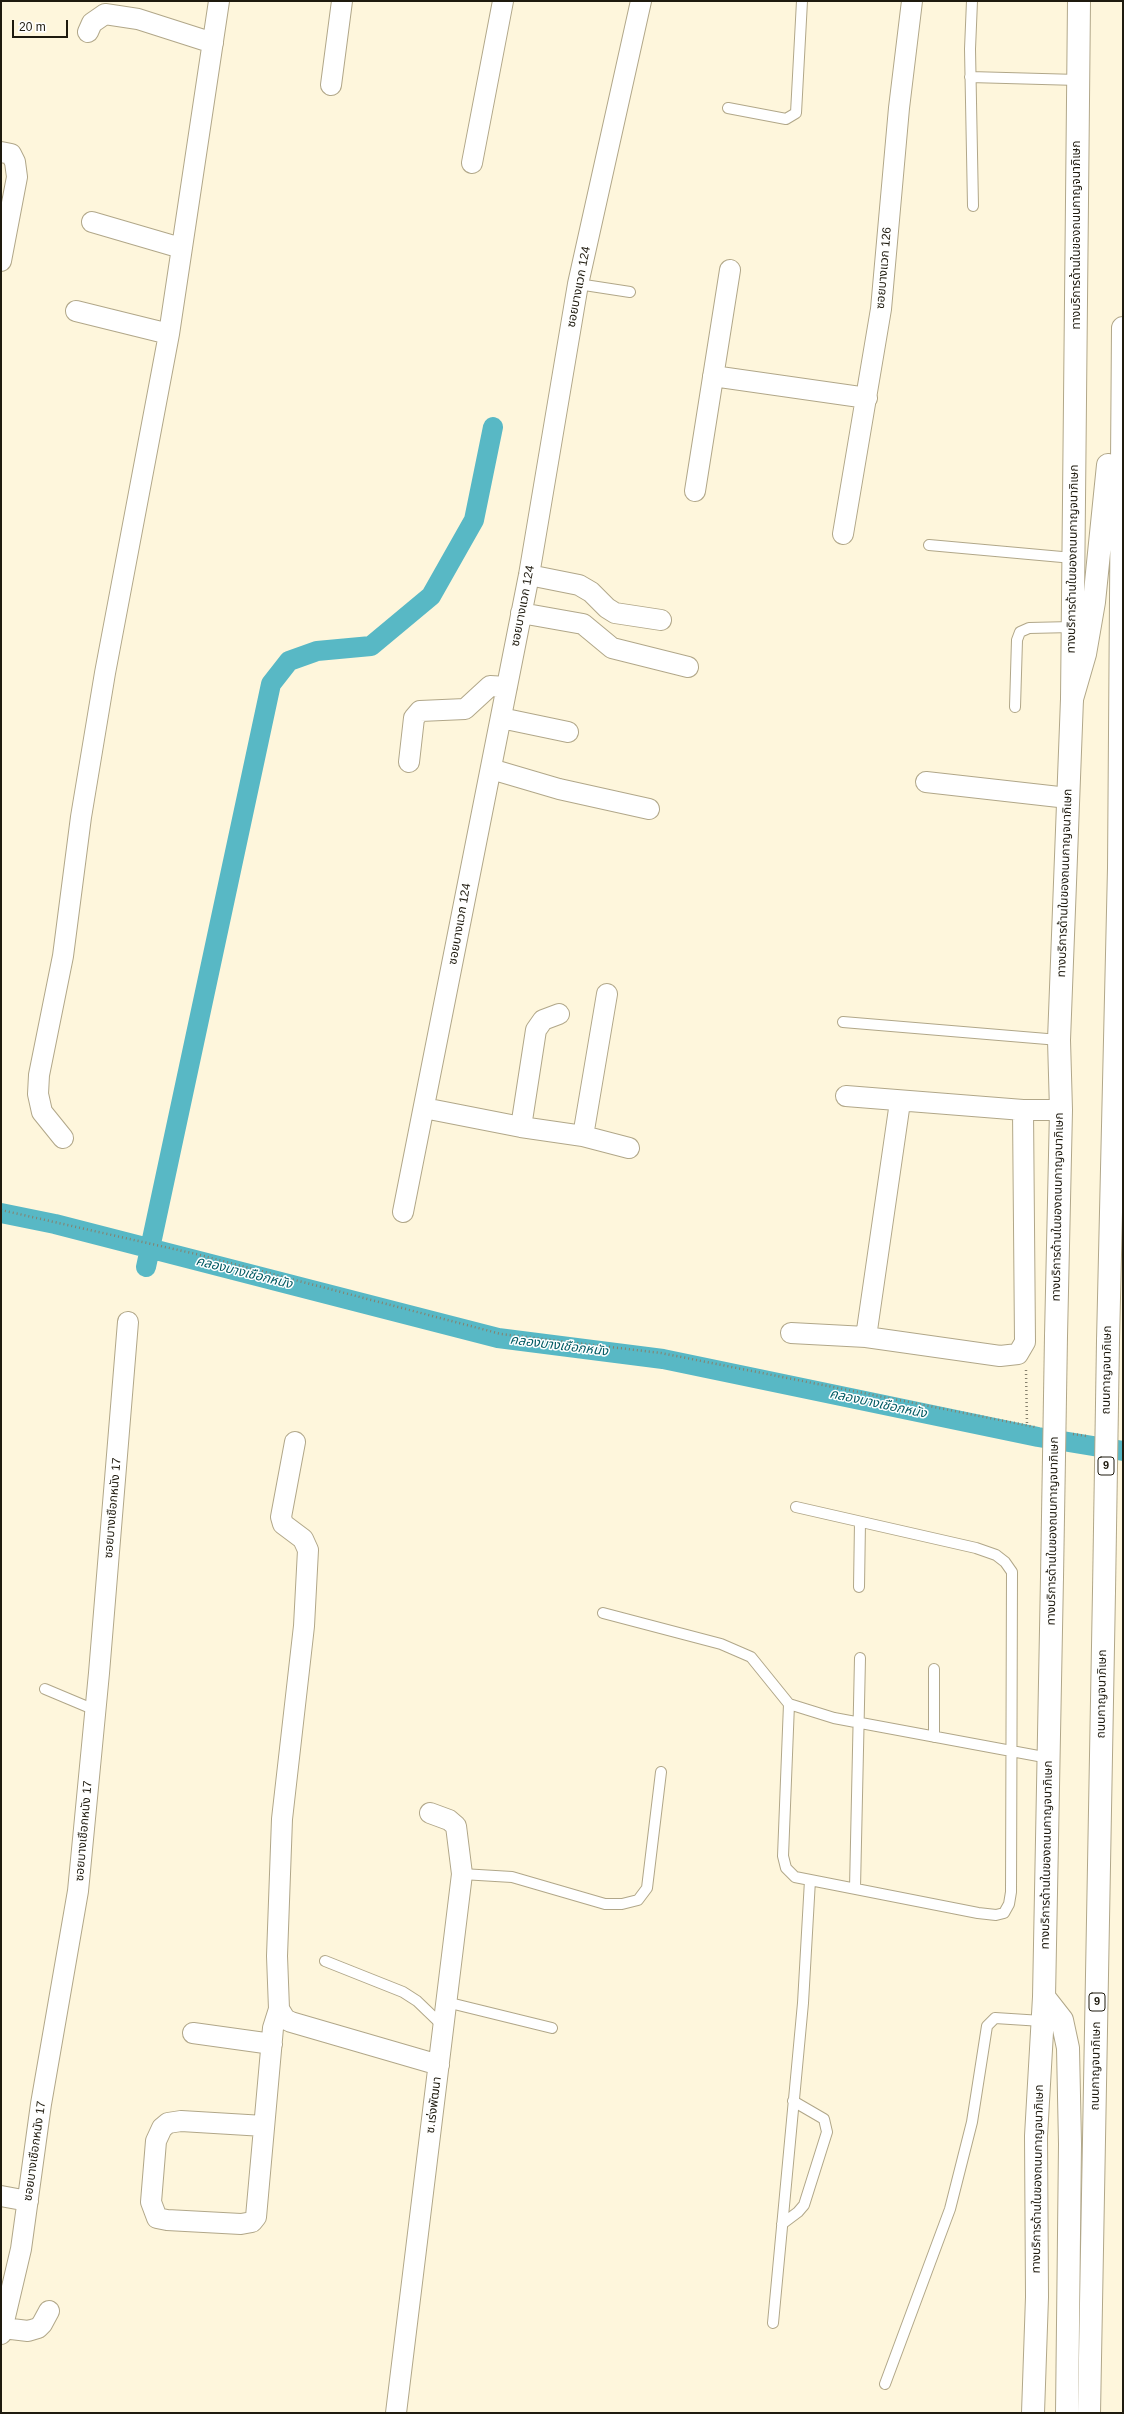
<!DOCTYPE html>
<html>
<head>
<meta charset="utf-8">
<style>
  body { margin:0 }
  #map { position:relative; width:1124px; height:2414px; overflow:hidden; background:#fef6dc; font-family:Arial,sans-serif }
  canvas { display:block }
  .frame { position:absolute; inset:0; border:2px solid #1e1a0e; pointer-events:none }
  .scale { position:absolute; left:12px; top:20px; width:56px; height:18px; box-sizing:border-box; border:2px solid #1e1a0e; border-top:0; padding-left:5px; font-size:12px; line-height:14px; white-space:nowrap; color:#1e1a0e; -webkit-text-stroke:3px #fff; paint-order:stroke }
</style>
</head>
<body>
<div id="map">
<canvas width="1124" height="2414"></canvas>
<div class="frame"></div>
<div class="scale">20 m</div>
</div>
<script>
const g = document.querySelector('canvas').getContext('2d');
g.lineJoin = 'round';
const shape = rows => new Path2D(rows.map(r => 'M' + r).join(''));
function trace(path, color, width, dash) { g.strokeStyle = color; g.lineWidth = width; g.lineCap = dash ? 'butt' : 'round'; g.setLineDash(dash || []); g.stroke(path); }
function write(font, color, halo, rows, align = 'center') {
  g.font = font + ' Arial,"Noto Sans Thai",sans-serif'; g.lineWidth = 3; g.setLineDash([]); g.textBaseline = 'middle'; g.strokeStyle = halo; g.fillStyle = color; for (const [text, x, y, turn = 0] of rows) {
    g.save(); g.translate(x, y); g.rotate((+turn || 0) * Math.PI / 180); g.textAlign = isNaN(turn) ? turn : align; if (halo) g.strokeText(text, 0, 0); g.fillText(text, 0, 0); g.restore();
  }
}
trace(shape([
  [1,1213,55,1224,498,1338,663,1359,1038,1437,1123,1451],
  [146,1267,271,684,289,661,317,651,371,646,431,596,474,520,493,427]
]), '#58b8c5', 20);
const service = shape([
  [972,1,970,49,973,206],
  [970,77,1078,80],
  [728,108,786,119,796,113,802,1],
  [578,284,630,292],
  [929,545,1073,558],
  [1015,707,1017,640,1020,632,1029,628,1072,627],
  [843,1022,1059,1040],
  [859,1587,860,1522],
  [603,1613,721,1644,751,1657,789,1704,834,1718,1049,1758],
  [934,1669,934,1737],
  [45,1689,95,1710],
  [789,1704,783,1856,786,1868,795,1877,978,1913,996,1915,1004,1913,1009,1904,1011,1892,1012,1572,1005,1562,996,1555,976,1548,796,1507],
  [462,1874,512,1877,605,1904,622,1904,638,1900,647,1888,661,1772],
  [855,1888,860,1658],
  [325,1961,403,1992,417,2001,443,2026],
  [446,2002,552,2028],
  [782,2224,798,2212,804,2205,827,2132,824,2119,793,2101],
  [773,2323,803,2003,810,1880],
  [885,2384,950,2209,972,2122,987,2026,995,2018,1042,2021]
]);
const minor = shape([
  [88,32,92,23,105,14,138,19,213,43],
  [331,85,342,1],
  [1,152,11,154,15,162,17,177,1,261],
  [472,163,503,1],
  [92,222,181,248],
  [76,311,169,334],
  [713,376,867,398],
  [695,491,730,270],
  [843,534,881,309,899,108,912,1],
  [529,575,579,585,591,592,607,608,615,613,661,620],
  [521,613,583,624,612,648,688,667],
  [501,718,568,732],
  [409,762,414,718,420,711,465,709,490,686,507,687],
  [491,769,559,789,649,809],
  [926,782,1068,798],
  [846,1096,1023,1110],
  [424,1108,521,1127,583,1136,629,1148],
  [521,1127,536,1030,543,1020,559,1014],
  [583,1136,607,994],
  [63,1138,42,1112,38,1094,39,1075,63,956,81,817,105,673,169,334,219,1],
  [403,1212,529,575,578,284,641,1],
  [791,1333,866,1337,1000,1356,1018,1354,1025,1342,1023,1110,1061,1110],
  [866,1337,900,1102],
  [295,1442,281,1517,283,1524,303,1539,308,1550,304,1626,282,1819,277,1956,279,2009,285,2019,291,2022,439,2065],
  [193,2033,272,2044],
  [264,2126,181,2121,168,2123,162,2128,156,2141,151,2202,157,2218,167,2220,241,2224,252,2222,256,2217,273,2028,279,2009],
  [1,2196,28,2201],
  [3,2328,28,2331,38,2328,42,2324,49,2311],
  [1,2334,21,2249,41,2104,78,1891,99,1673,128,1322],
  [396,2413,462,1874,456,1826,449,1820,430,1813]
]);
const secondary = shape([
  [1056,1336,1061,1110,1059,1040,1072,699,1079,1],
  [1044,1997,1062,2020,1068,2048,1070,2144,1067,2413],
  [1033,2413,1037,2297,1036,2136,1044,1997,1052,1577]
]);
const trunk = shape([
  [1072,699,1085,654,1094,602,1108,465],
  [1108,1341,1119,868,1123,328],
  [1089,2413,1104,1591]
]);
trace(service, '#b1a789', 12);
trace(minor, '#b1a789', 22);
trace(secondary, '#b1a789', 24);
trace(trunk, '#b1a789', 24);
trace(shape([
  [1,1210,196,1254,501,1334,661,1353,1035,1427],
  [1026,1370,1027,1425],
  [1073,1434,1086,1436]
]), '#86806d', 2.5, [1, 3]);
trace(service, '#fff', 10);
trace(minor, '#fff', 20);
trace(secondary, '#fff', 22);
trace(trunk, '#fff', 22);
const secondaryBridge = shape([
  [1052,1577,1056,1336]
]);
const trunkBridge = shape([
  [1104,1591,1108,1341]
]);
trace(secondaryBridge, '#b1a789', 24, []);
trace(trunkBridge, '#b1a789', 24, []);
trace(secondaryBridge, '#fff', 22);
trace(trunkBridge, '#fff', 22);
for (const [x, y, w] of [
  [1106,1466,16],
  [1097,2002,16]
]) { const box = new Path2D(); box.roundRect(x - w / 2, y - 9, w, 18, 3); g.fillStyle = '#fff'; g.fill(box); trace(box, '#1e1a0e', 1); }
write('bold 11px', '#1e1a0e', null, [
  ["9",1106,1466],
  ["9",1097,2002]
]);
write('12px', '#1e1a0e', '#fff', [
  ["ทางบริการด้านในของถนนกาญจนาภิเษก",1077,235,-90],
  ["ซอยบางแวก 126",884,268,-85],
  ["ซอยบางแวก 124",579,287,-79],
  ["ทางบริการด้านในของถนนกาญจนาภิเษก",1073,559,-89],
  ["ซอยบางแวก 124",523,606,-79],
  ["ทางบริการด้านในของถนนกาญจนาภิเษก",1065,883,-88],
  ["ซอยบางแวก 124",460,924,-80],
  ["ทางบริการด้านในของถนนกาญจนาภิเษก",1058,1207,-89],
  ["ถนนกาญจนาภิเษก",1107,1370,-89],
  ["ซอยบางเชือกหนัง 17",113,1508,-85],
  ["ทางบริการด้านในของถนนกาญจนาภิเษก",1053,1531,-89],
  ["ถนนกาญจนาภิเษก",1102,1694,-89],
  ["ซอยบางเชือกหนัง 17",84,1831,-85],
  ["ทางบริการด้านในของถนนกาญจนาภิเษก",1047,1855,-89],
  ["ถนนกาญจนาภิเษก",1096,2066,-89],
  ["ซ.เร่งพัฒนา",434,2105,-83],
  ["ซอยบางเชือกหนัง 17",35,2151,-82],
  ["ทางบริการด้านในของถนนกาญจนาภิเษก",1038,2179,-89]
]);
write('italic 13px', '#005a63', '#fff', [
  ["คลองบางเชือกหนัง",244,1273,14],
  ["คลองบางเชือกหนัง",559,1346,7],
  ["คลองบางเชือกหนัง",878,1404,12]
]);
</script>
</body>
</html>
